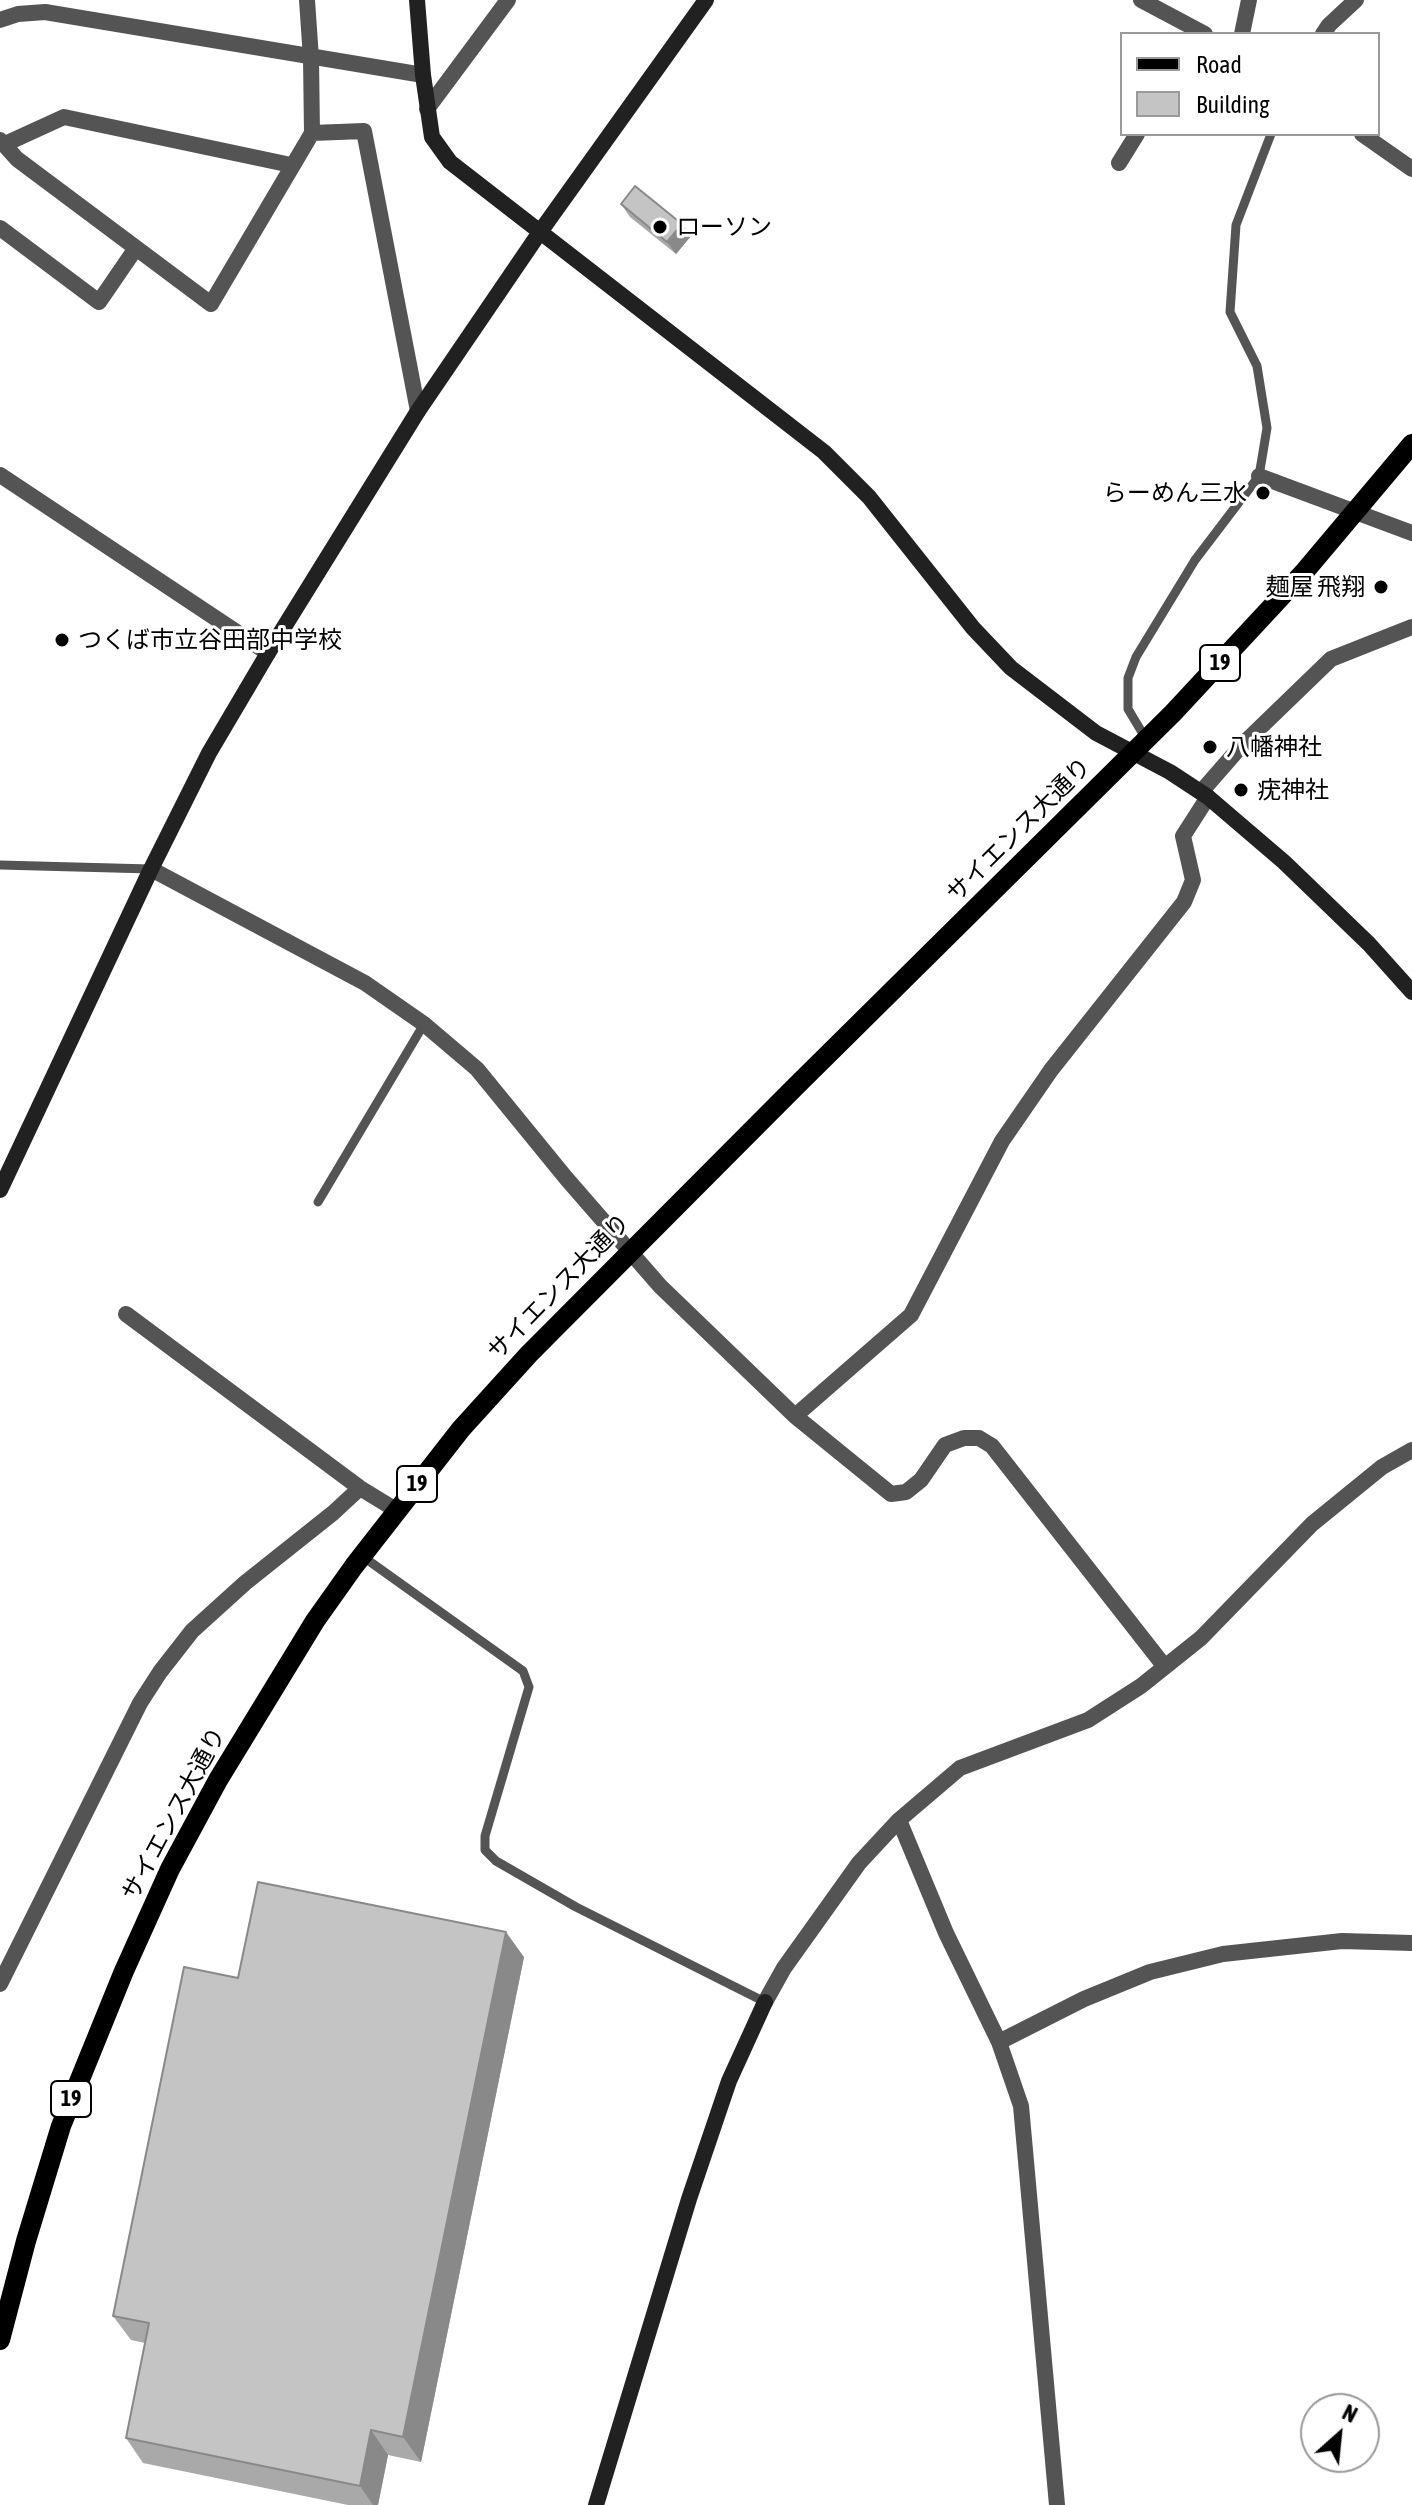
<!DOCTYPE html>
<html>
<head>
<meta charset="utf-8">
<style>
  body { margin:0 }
  #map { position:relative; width:1412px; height:2505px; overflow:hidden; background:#fff; font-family:"Asap Condensed",sans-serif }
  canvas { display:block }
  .legend { position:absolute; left:1120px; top:32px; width:260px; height:104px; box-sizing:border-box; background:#fff; border:2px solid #999; margin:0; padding:10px 14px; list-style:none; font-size:24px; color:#000 }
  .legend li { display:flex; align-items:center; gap:16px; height:40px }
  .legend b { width:40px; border:2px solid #999 }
  .north { position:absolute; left:1300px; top:2393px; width:80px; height:80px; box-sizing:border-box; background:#fff; border:2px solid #999; border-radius:50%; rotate:27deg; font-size:22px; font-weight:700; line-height:32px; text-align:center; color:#000 }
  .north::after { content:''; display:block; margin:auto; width:28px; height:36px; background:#000; clip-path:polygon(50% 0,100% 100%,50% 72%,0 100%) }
</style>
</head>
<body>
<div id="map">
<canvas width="1412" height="2505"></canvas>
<ul class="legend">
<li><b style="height:10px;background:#000"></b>Road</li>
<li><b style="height:22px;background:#c4c4c4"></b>Building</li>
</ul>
<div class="north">N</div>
</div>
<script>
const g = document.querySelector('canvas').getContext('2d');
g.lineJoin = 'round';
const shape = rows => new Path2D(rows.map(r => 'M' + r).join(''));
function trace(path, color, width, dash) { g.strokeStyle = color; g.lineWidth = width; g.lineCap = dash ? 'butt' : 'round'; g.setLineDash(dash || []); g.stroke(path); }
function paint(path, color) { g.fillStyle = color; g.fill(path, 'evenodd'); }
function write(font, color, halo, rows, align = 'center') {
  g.font = font + ' "Asap Condensed","Noto Sans JP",sans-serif'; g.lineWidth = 6; g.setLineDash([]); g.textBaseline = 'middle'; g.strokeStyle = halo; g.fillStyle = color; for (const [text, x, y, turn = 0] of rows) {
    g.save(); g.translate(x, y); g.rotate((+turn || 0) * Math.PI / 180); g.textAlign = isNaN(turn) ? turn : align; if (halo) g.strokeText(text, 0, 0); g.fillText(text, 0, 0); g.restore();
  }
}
trace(shape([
  [1146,739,1128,709,1128,678,1136,657,1195,560,1259,476,1267,428,1257,366,1230,312,1236,225,1271,134],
  [0,865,151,869],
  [318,1202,424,1024],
  [362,1556,523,1671,529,1687,485,1836,485,1850,496,1861,576,1907,765,2002]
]), '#545454', 9);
trace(shape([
  [1141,0,1205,34],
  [0,20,18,14,45,12,423,75],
  [1242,34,1249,0],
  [1323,34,1329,25,1356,0],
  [427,109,508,0],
  [312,133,364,131,418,411],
  [1362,134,1412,169],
  [0,140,17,159,211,304,312,133,311,58,307,0],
  [5,144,64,117,291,165],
  [1119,163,1137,134],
  [0,228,99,302,136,248],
  [0,475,268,653],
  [1259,476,1412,533],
  [1201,792,1242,745,1331,659,1412,627],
  [151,869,365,983,424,1024,477,1069,566,1178,660,1286,795,1416,891,1494,906,1492,921,1480,945,1445,964,1438,979,1438,992,1446,1165,1667],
  [126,1314,360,1488,396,1510],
  [795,1416,911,1315,1002,1141,1051,1070,1184,902,1193,880,1183,836,1208,797],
  [899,1820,946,1933,999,2042,1021,2106,1057,2505],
  [0,1984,140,1703,160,1672,192,1631,245,1583,333,1513,360,1488],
  [765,2002,784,1968,859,1863,899,1820,960,1768,1088,1720,1141,1686,1201,1638,1312,1524,1382,1467,1412,1450],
  [999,2042,1084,1999,1150,1972,1223,1954,1342,1941,1412,1943]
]), '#545454', 16);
trace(shape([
  [417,0,423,75,432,137,450,162,824,452,869,497,973,628,1011,668,1096,733,1170,772,1208,797,1284,862,1369,944,1412,992],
  [0,1190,151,869,209,753,268,653,418,411,540,232,706,0],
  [596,2505,689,2199,729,2081,765,2002]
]), '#212121', 16);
trace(shape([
  [0,2340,26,2241,61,2126,124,1971,170,1869,218,1780,315,1621,354,1566,461,1429,529,1354,795,1087,1173,713,1305,571,1412,444]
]), '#000', 20);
paint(shape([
  [621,204,691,236,676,254,630,217],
  [524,1957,421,2462,388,2455,378,2505,348,2505,143,2463,126,2438,145,2343,131,2340,113,2316,238,1978]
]), '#a9a9a9');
paint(shape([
  [682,224,691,236,676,254,667,242],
  [506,1932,524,1957,421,2462,403,2437],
  [371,2430,388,2455,378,2505,373,2505,360,2486]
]), '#898989');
const building = shape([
  [635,186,682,224,667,242,621,204,635,186],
  [258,1882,506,1932,403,2437,371,2430,360,2486,126,2438,149,2323,113,2316,184,1967,238,1978,258,1882]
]);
paint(building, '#c4c4c4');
trace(building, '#898989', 2);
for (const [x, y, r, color] of [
  [660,227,8,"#000"],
  [1263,493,8,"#000"],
  [1381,587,8,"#000"],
  [62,640,8,"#000"],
  [1210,747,8,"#000"],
  [1241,790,8,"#000"]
]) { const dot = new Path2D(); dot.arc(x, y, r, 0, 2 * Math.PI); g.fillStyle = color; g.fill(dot); trace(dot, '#fff', 3); }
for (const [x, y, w] of [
  [1220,663,40],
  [417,1484,40],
  [71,2099,40]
]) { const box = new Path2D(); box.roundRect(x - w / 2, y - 18, w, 36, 6); g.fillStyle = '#fff'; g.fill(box); trace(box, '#000', 2); }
write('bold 22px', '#000', null, [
  ["19",1220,663],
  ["19",417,1484],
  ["19",71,2099]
]);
write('24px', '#000', '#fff', [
  ["ローソン",676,227],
  ["らーめん三水",1247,493,"right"],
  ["麺屋 飛翔",1365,587,"right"],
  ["つくば市立谷田部中学校",78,640],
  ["八幡神社",1226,747],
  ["疣神社",1257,790]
], 'left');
write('24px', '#000', '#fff', [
  ["サイエンス大通り",1019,830,-45],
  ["サイエンス大通り",559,1287,-46],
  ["サイエンス大通り",174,1814,-62]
]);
</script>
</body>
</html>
